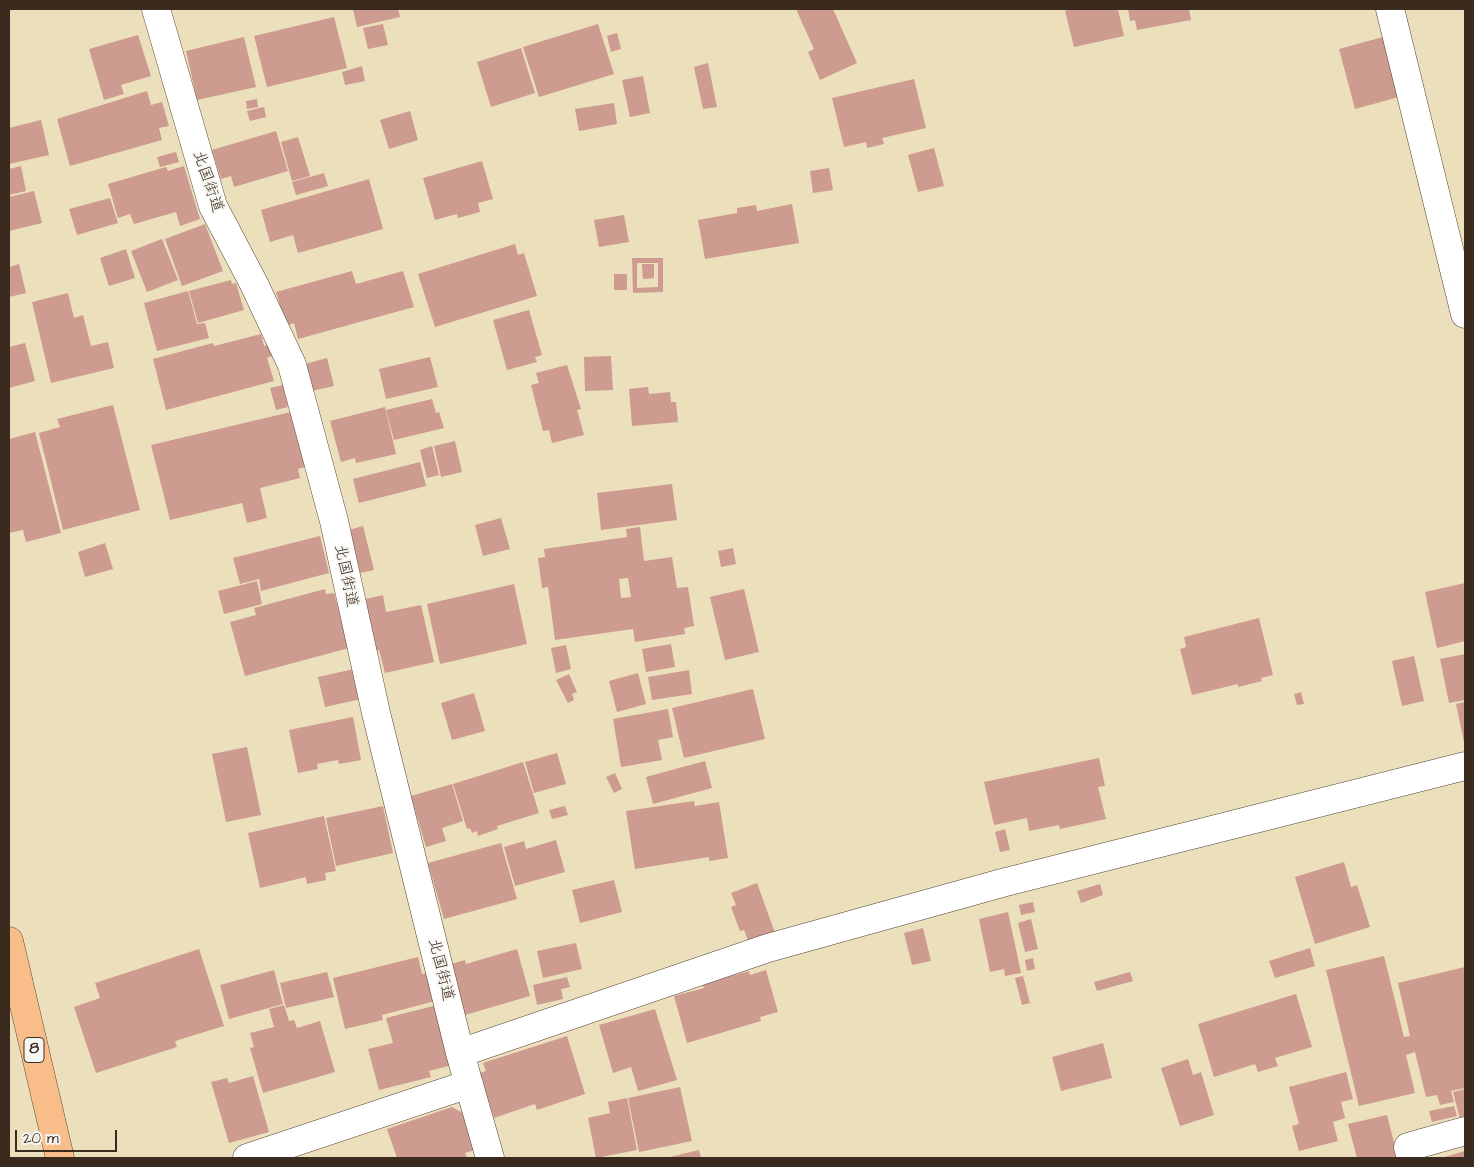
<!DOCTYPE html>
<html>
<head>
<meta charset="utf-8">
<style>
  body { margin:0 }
  #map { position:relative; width:1474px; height:1167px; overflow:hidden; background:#ecdfbc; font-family:"Architects Daughter",sans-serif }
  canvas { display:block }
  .frame { position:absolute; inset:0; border:10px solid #3b2a1e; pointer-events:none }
  .scale { position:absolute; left:15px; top:1130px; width:102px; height:22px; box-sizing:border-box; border:2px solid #3b2a1e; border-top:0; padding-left:6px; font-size:15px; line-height:18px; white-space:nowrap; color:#3b2a1e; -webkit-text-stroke:4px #f6f6f2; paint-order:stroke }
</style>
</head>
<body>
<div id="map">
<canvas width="1474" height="1167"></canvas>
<div class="frame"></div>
<div class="scale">20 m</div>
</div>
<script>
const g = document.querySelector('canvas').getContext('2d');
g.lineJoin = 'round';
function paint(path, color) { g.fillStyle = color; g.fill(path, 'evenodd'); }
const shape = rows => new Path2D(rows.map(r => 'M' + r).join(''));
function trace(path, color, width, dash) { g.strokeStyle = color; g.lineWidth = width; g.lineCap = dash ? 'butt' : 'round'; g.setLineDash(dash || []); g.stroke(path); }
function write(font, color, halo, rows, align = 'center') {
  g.font = font + ' "Architects Daughter","Klee One",sans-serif'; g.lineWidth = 4; g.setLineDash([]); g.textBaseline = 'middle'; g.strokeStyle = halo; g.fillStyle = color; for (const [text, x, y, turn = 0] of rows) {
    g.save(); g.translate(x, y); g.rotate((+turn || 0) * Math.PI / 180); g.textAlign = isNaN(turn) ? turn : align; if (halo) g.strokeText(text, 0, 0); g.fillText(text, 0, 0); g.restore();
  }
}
paint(shape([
  [353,9,398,9,400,17,357,27],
  [796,9,833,9,857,63,820,80,808,52,814,49],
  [1069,9,1118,9,1124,36,1074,47,1065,11],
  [1128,9,1189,9,1191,20,1137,30,1135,20,1130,21],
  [334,17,347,68,267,87,254,36],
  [383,24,388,45,368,49,363,28],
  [598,24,614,74,539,97,523,47],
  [617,33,621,49,611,52,607,36],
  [138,35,151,76,121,85,124,94,104,100,89,49],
  [244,37,256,87,197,100,186,51],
  [1383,37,1399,97,1355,109,1339,49],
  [521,48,535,93,491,107,477,62],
  [708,63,717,107,703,109,694,67],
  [362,66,365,81,345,85,342,72],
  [643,76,650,113,630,117,622,80],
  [914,79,926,128,882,138,884,144,867,148,866,142,844,147,832,98],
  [147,91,151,105,162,102,169,126,159,128,162,140,70,166,57,119],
  [257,99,258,107,247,109,246,101],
  [614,103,617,124,579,131,575,109],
  [264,107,266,117,250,121,247,111],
  [410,111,418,140,389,149,380,120],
  [41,120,49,155,9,164,9,128],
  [276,131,288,171,234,187,231,176,221,179,212,150],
  [298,137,310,176,292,181,281,142],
  [934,148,944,186,918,192,908,155],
  [176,152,179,162,160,167,157,157],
  [482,161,493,199,478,203,480,212,458,218,457,214,435,220,423,178],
  [21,166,26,191,9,195,9,169],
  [184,166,200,219,180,226,176,212,134,224,130,214,118,218,108,184,166,167,168,171],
  [829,168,833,190,813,193,810,171],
  [324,173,328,186,296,195,292,182],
  [369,179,383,229,298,253,293,235,270,242,261,210],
  [34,191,42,223,9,231,9,197],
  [110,198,118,223,77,235,69,209],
  [792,204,799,243,705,259,698,220,737,213,737,208,756,205,757,211],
  [624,215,629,242,599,247,594,220],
  [205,224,223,271,182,286,165,239],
  [162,239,178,280,147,292,131,251],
  [515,244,518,255,524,253,537,296,435,327,418,274],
  [126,249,135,278,109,286,100,258],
  [632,258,663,258,663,292,633,293],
  [637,263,658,263,658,287,637,288],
  [19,264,26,293,9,297,9,267],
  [642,264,654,264,654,278,643,279],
  [352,271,356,284,403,271,414,307,298,339,294,323,286,326,276,292],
  [614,274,627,274,627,290,614,290],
  [231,280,232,284,236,283,244,310,198,323,189,291],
  [188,291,197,324,205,323,209,338,157,351,144,303],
  [68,293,74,318,83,315,91,346,108,342,114,368,51,383,32,302],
  [529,310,542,355,535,357,537,362,507,370,493,320],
  [261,334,264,346,269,344,272,356,267,358,274,381,166,410,153,359,213,343,214,346],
  [25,343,35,381,9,388,9,347],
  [611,356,613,390,585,391,584,357],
  [430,357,438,387,386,399,379,369],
  [327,358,334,386,312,391,305,364],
  [567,365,581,409,577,410,584,435,552,443,549,430,543,431,531,385,539,383,536,373],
  [283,385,288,407,276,410,270,388],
  [648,387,649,394,670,392,671,402,676,402,678,422,632,426,629,389],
  [432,399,436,413,439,412,444,428,394,440,386,410],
  [113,405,140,510,63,530,39,433,60,427,57,419],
  [385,407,396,454,356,463,355,458,341,462,330,421],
  [295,411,308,466,298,469,300,478,260,488,267,518,247,523,242,503,170,520,151,445],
  [35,432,61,533,26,542,23,530,9,533,9,439],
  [455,441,462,472,441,477,434,446],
  [432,446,439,475,427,478,420,450],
  [420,462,426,486,359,503,353,479],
  [672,484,677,520,601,530,597,493],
  [501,518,510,549,483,556,475,525],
  [363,526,374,570,360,573,349,530],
  [640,527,644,561,672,557,677,588,688,587,694,626,684,628,685,634,635,642,633,629,555,640,548,587,542,588,538,558,545,557,544,549,627,537,626,529],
  [628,578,631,597,621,598,619,579],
  [320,536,329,573,261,591,259,579,240,584,233,558],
  [105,543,113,569,85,577,78,552],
  [733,548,736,564,721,567,718,551],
  [257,581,262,604,224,614,218,591],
  [1465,583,1465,641,1437,648,1425,592],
  [514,584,527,644,440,664,427,604],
  [325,589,326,594,334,593,349,648,245,676,230,622,256,615,254,608],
  [744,589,759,652,725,660,710,597],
  [383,595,386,612,421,605,434,662,385,673,379,650,374,652,362,600],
  [1259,618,1273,675,1261,678,1262,681,1238,687,1238,684,1192,695,1180,649,1186,647,1184,637],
  [671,644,675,667,646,672,642,649],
  [566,645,571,669,556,673,551,648],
  [1465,654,1465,700,1449,703,1440,659],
  [1414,656,1424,701,1402,706,1392,661],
  [354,669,361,699,325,707,318,677],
  [689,670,692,694,652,700,648,677],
  [638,673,646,704,617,712,609,681],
  [569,674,577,692,572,694,574,700,568,703,556,680],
  [753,689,765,739,684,758,672,708],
  [1301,692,1304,704,1297,705,1294,694],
  [474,693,485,731,452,740,441,703],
  [1465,702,1465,742,1464,742,1456,704],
  [668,709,673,737,658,740,662,760,621,767,613,719],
  [353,717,361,760,339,764,338,760,317,764,318,769,298,773,289,730],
  [247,747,261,815,226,822,212,754],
  [557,753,566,784,534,793,525,762],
  [1099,758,1105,786,1098,787,1106,819,1060,829,1059,825,1029,831,1027,818,994,825,984,782],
  [705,761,712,788,653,804,646,777],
  [523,762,539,813,497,826,498,829,478,836,477,831,472,833,470,828,467,829,453,784],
  [615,773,622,789,614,793,606,777],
  [452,784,463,821,442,828,446,841,426,847,411,796],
  [694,801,695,806,719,802,728,858,709,861,709,857,635,869,626,811],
  [383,806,393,853,336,866,326,818],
  [565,806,568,815,552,819,549,810],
  [324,816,336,871,325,873,326,880,307,884,306,877,260,888,248,833],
  [1005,829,1010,850,1000,852,995,832],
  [556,840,565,872,515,886,504,847,524,841,526,849],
  [501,843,517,899,444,919,428,863],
  [1344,862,1351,887,1357,885,1370,927,1315,944,1295,877],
  [614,880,622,912,580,923,572,890],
  [757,883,775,933,749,943,744,930,740,931,731,907,736,905,731,893],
  [1100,884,1103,895,1081,903,1077,891],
  [1033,902,1035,912,1021,915,1019,905],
  [1008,912,1021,973,1005,976,1004,969,990,972,979,919],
  [1031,919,1038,949,1025,952,1018,923],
  [923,928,931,961,912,965,904,933],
  [576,943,582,969,543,978,537,951],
  [1310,948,1315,966,1275,978,1269,961],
  [199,949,224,1026,175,1041,177,1047,96,1073,74,1007,100,998,95,983],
  [517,949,530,996,465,1015,451,964,465,960,466,964],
  [1384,956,1404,1037,1410,1036,1398,983,1465,967,1465,1088,1451,1091,1454,1102,1440,1105,1437,1095,1426,1097,1415,1052,1406,1055,1415,1093,1359,1106,1326,970],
  [418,957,422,974,428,973,435,1001,382,1015,383,1020,345,1029,333,978],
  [1033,958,1035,969,1027,971,1025,960],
  [274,970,283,1004,229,1019,220,985],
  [766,970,778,1012,760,1017,761,1021,687,1043,674,996,704,988,702,984,749,971,750,975],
  [327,972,334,997,286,1008,280,983],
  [1130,972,1133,981,1097,991,1094,982],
  [1023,976,1030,1003,1022,1005,1015,978],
  [567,977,570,987,561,989,563,999,537,1005,533,985],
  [1296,994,1312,1047,1275,1058,1278,1066,1258,1072,1255,1064,1214,1077,1198,1024],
  [284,1005,289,1021,294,1020,297,1028,320,1021,335,1072,263,1093,250,1048,254,1047,250,1033,274,1027,269,1009],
  [437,1005,452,1065,429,1071,431,1077,379,1090,368,1049,393,1043,386,1018],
  [655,1009,677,1080,638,1091,631,1067,613,1073,599,1025],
  [567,1036,585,1094,537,1110,535,1104,494,1118,480,1073,486,1071,483,1063],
  [1103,1043,1112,1078,1061,1091,1052,1057],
  [1188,1059,1193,1075,1201,1072,1214,1115,1180,1126,1161,1068],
  [1346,1072,1353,1099,1341,1102,1345,1118,1333,1122,1338,1141,1299,1151,1292,1126,1299,1124,1289,1087],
  [253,1076,269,1132,229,1143,211,1082,227,1078,229,1083],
  [680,1087,692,1141,639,1152,628,1098],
  [1465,1089,1465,1118,1460,1119,1453,1092],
  [627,1098,637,1150,596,1158,588,1118,610,1113,608,1102],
  [1454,1106,1457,1116,1432,1122,1429,1111],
  [452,1107,465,1114,475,1150,465,1153,467,1158,397,1158,387,1129],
  [1387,1115,1398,1158,1357,1158,1348,1124],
  [699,1150,701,1158,666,1158],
  [1465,1151,1465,1158,1441,1158]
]), '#cd9b8f');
const street = shape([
  [156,9,213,206,254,284,292,365,334,521,376,713,460,1053,490,1158],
  [1390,9,1465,314],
  [460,1053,768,948,1002,883,1465,766],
  [247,1158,469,1084],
  [1411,1158,1408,1147,1465,1131]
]);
const highway = shape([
  [9,941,60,1158]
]);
trace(street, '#564536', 29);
trace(highway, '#564536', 29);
trace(street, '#fff', 28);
trace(highway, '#f8bd89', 28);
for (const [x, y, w] of [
  [34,1050,20]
]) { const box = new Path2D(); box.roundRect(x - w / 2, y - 12.5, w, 25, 4); g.fillStyle = '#f6f6f2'; g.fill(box); trace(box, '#3b2a1e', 1); }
write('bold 15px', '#3b2a1e', null, [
  ["8",34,1050]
]);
write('16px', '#3b2a1e', '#f6f6f2', [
  ["北国街道",207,182,71],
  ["北国街道",345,576,78],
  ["北国街道",440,970,76]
]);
</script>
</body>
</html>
